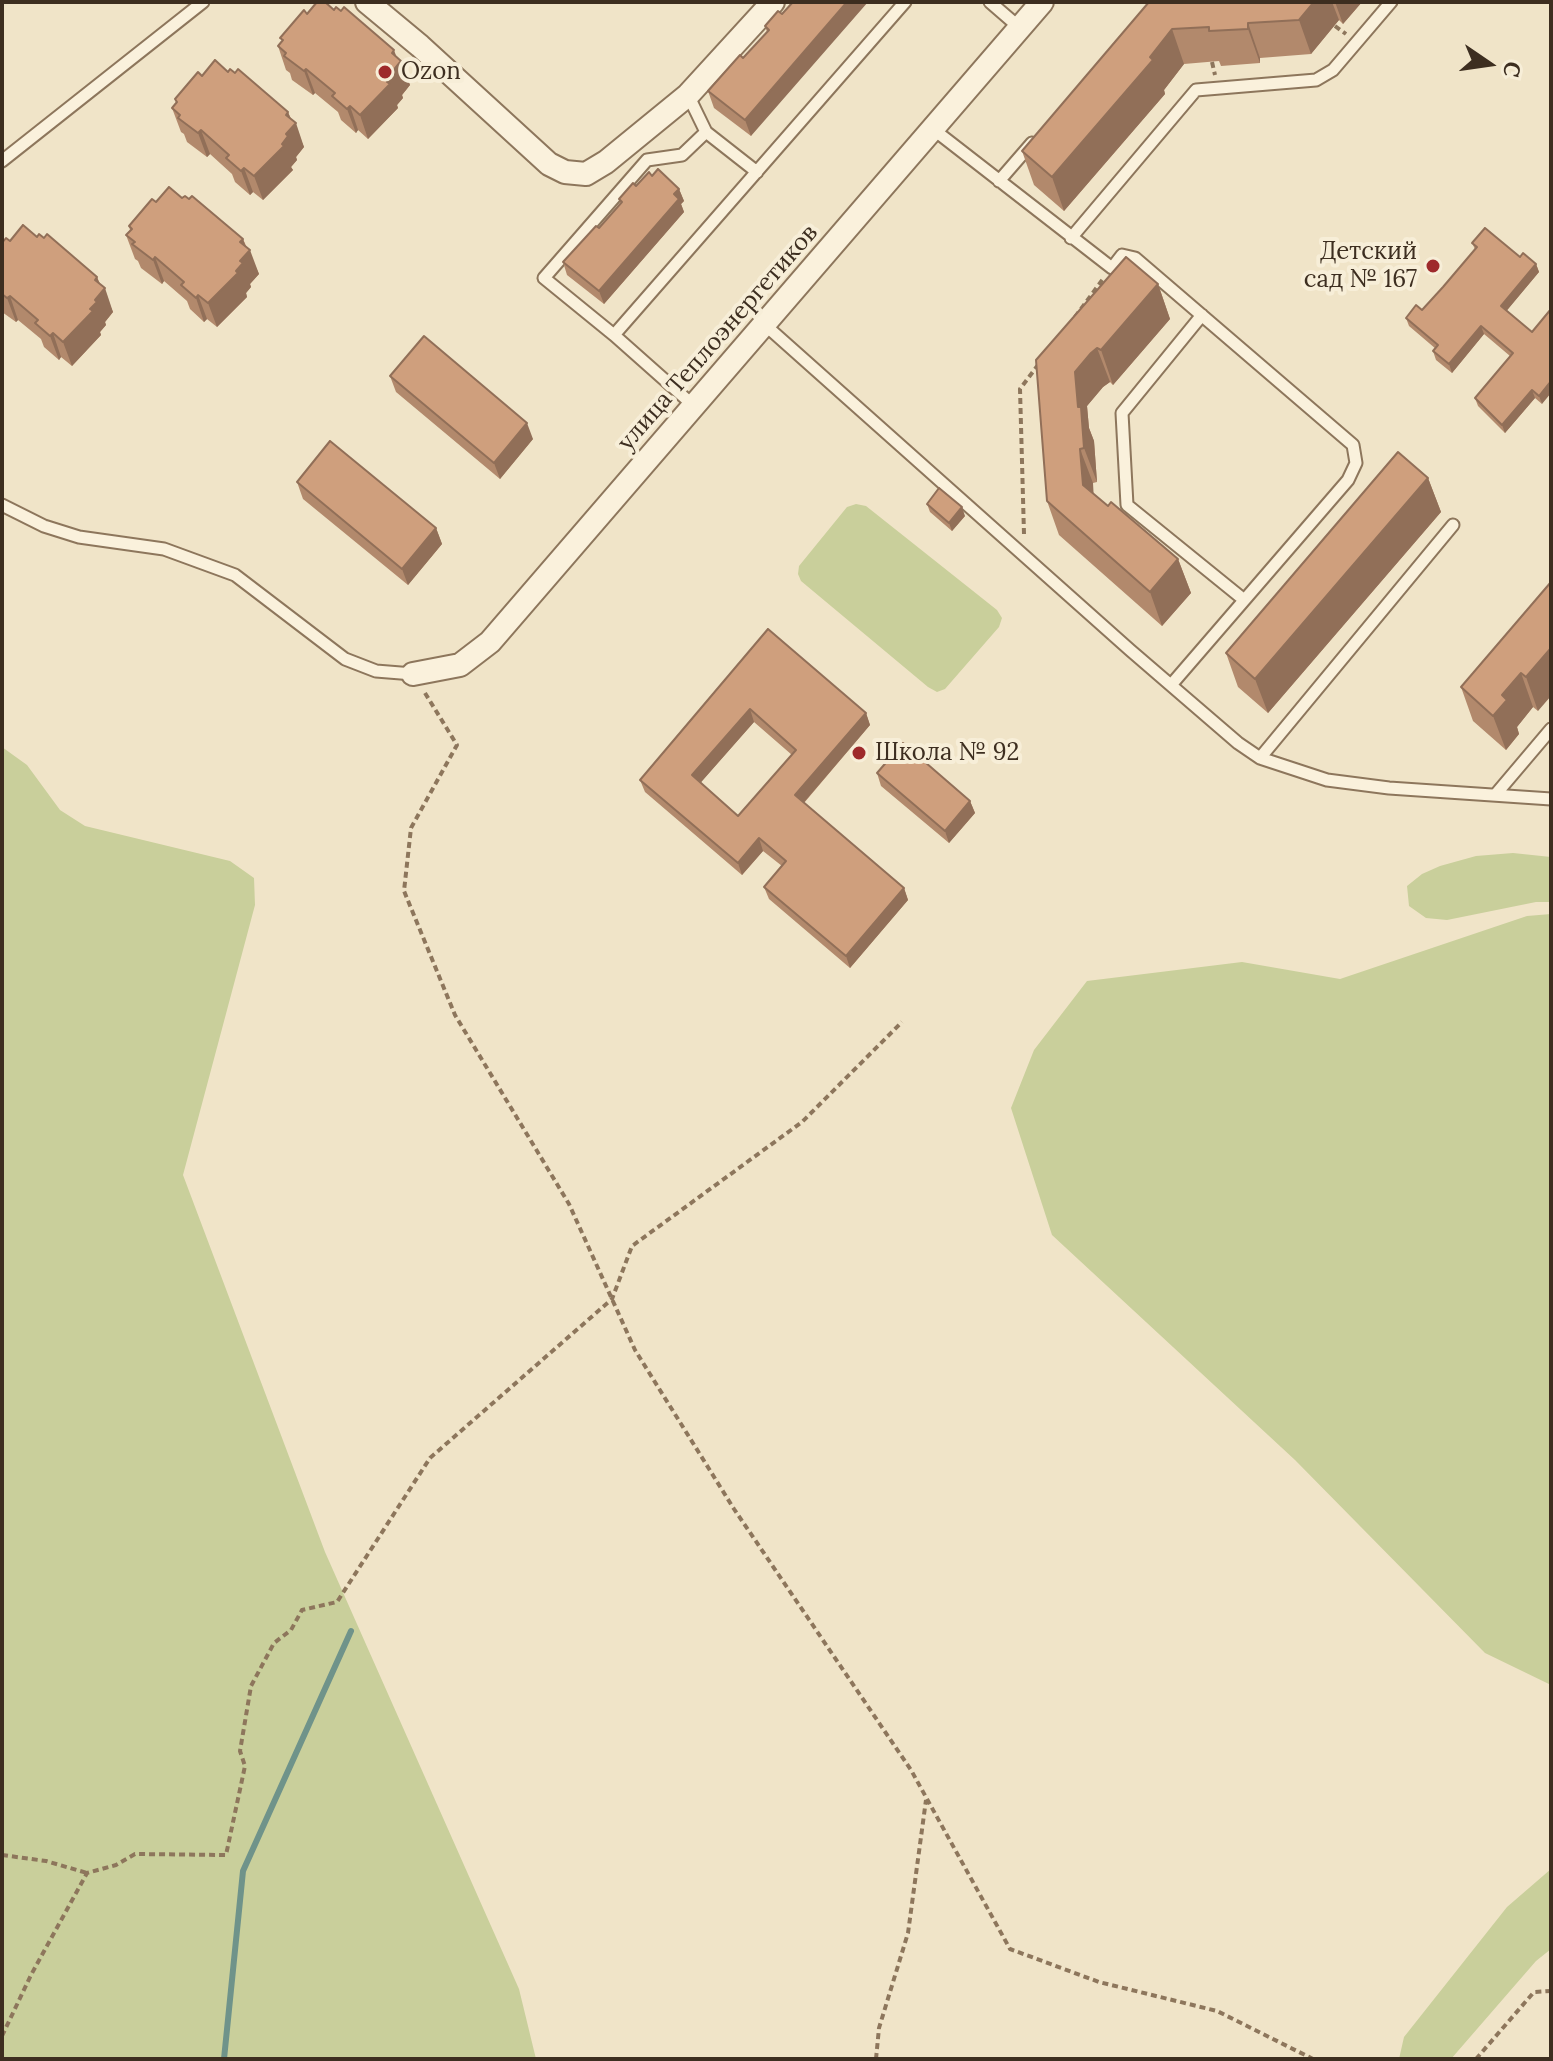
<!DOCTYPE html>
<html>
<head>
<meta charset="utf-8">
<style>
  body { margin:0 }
  #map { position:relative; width:1553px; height:2061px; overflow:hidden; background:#f0e4c8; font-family:Lora,serif }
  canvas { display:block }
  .frame { position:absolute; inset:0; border:4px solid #3d2e20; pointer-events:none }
  .north { position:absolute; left:1449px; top:24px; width:80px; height:80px; -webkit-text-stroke:6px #f7eed8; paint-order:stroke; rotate:103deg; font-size:22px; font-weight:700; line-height:32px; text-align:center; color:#3d2e20 }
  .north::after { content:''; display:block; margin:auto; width:28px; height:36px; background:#3d2e20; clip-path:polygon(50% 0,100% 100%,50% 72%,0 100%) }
</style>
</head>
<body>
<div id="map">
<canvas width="1553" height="2061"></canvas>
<div class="frame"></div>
<div class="north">С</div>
</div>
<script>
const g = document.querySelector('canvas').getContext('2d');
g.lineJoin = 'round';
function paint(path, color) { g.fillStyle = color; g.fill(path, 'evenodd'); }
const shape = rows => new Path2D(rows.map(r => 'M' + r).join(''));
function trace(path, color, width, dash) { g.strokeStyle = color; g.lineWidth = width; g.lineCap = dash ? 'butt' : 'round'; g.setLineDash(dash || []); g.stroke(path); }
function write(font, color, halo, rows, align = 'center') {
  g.font = font + ' Lora,serif'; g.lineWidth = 8; g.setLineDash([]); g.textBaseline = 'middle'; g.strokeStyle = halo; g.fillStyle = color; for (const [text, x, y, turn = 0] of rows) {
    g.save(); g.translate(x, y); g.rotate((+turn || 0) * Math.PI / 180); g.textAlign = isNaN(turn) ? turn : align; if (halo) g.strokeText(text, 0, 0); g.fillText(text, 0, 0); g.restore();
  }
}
paint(shape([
  [856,504,866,506,997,610,1002,618,999,627,945,689,937,692,928,687,801,581,798,574,799,566,847,507],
  [2,747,27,765,60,810,85,826,230,861,254,878,255,905,183,1175,325,1552,519,1989,536,2059,2,2059],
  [1513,853,1551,857,1551,902,1536,902,1447,920,1426,918,1409,906,1407,886,1422,874,1440,866,1476,856],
  [1551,914,1551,1685,1485,1653,1295,1460,1052,1235,1011,1108,1034,1050,1087,981,1242,962,1340,979,1527,916],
  [1551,1869,1551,1949,1536,1961,1451,2059,1399,2059,1404,2037,1507,1907]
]), '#c9cf9b');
trace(shape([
  [224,2059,243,1871,351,1631]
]), '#6f938a', 6);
const service = shape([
  [990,2,1020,28],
  [688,95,706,132,757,172],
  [933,129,1112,268,1122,255,1135,258,1353,445,1356,463,1348,480,1171,685],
  [2,161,203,2],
  [999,181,1032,143],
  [1071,238,1196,90,1316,80,1333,70,1391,2],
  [1202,315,1122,413,1127,505,1243,599],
  [764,324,1130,650,1238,743,1260,758,1327,780,1389,788,1551,799],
  [614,335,544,278,647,160,682,155,706,132],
  [694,406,614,335,905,2],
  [2,505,44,526,79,537,164,549,235,575,345,659,376,671,413,674],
  [1260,758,1453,525],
  [1496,794,1551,729]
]);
const minor = shape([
  [367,2,420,46,549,164,565,172,586,174,606,162,688,95,773,2],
  [413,674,460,665,490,642,1042,2]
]);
trace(service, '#8d765c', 15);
trace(minor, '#8d765c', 26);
trace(shape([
  [1335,26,1346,34],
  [1212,62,1215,75],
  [1075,317,1103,279],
  [1024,534,1020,389,1038,365],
  [425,693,457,745,411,828,404,891,455,1015,569,1204,635,1350,734,1509,911,1770,1010,1949,1099,1982,1217,2011,1313,2059],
  [2,1855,46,1861,87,1873],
  [2,2036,31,1975,87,1873,116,1865,135,1854,226,1855,245,1766,240,1751,251,1686,274,1643,291,1630,302,1610,337,1602,430,1458,612,1299,632,1246,802,1122,902,1022],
  [876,2059,879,2028,908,1933,926,1800],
  [1476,2059,1534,1992,1551,1991]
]), '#8d765c', 4, [6, 4]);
trace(service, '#faf1dc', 11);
trace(minor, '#faf1dc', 22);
paint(shape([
  [1149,2,1362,2,1343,24,1339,20,1311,54,1260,58,1260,63,1221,66,1219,61,1184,64,1164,90,1165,94,1064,211,1034,185,1022,151],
  [334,10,396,57,410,85,402,95,403,98,397,105,398,108,368,139,358,130,356,133,341,120,338,112,315,93,313,95,292,80,290,73,286,70,278,46,282,41,280,38,307,14],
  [782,14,751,136,714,108,708,91,743,58,767,32,765,26],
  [228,72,288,112,304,147,296,157,297,160,291,167,293,170,263,200,253,192,250,195,235,182,232,174,210,154,207,157,187,142,184,134,181,132,172,108,176,103,175,99,202,76],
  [652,176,679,189,684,201,681,204,684,212,604,304,567,275,563,262,599,228,621,204,619,199],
  [182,198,243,239,259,274,250,284,251,287,246,293,247,297,217,327,207,319,204,322,190,309,187,301,164,281,162,284,141,268,138,261,135,259,126,235,130,230,129,226,156,202],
  [37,237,97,277,113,312,105,322,106,325,100,332,101,335,72,366,61,357,59,360,44,347,41,339,18,320,16,322,2,312,2,243],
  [1472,243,1520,257,1536,264,1539,272,1506,311,1532,332,1542,404,1535,398,1505,433,1478,406,1475,398,1510,356,1484,334,1452,373,1436,360,1433,351,1436,349,1409,326,1406,318,1422,310,1443,287,1475,249],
  [1158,284,1170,319,1113,385,1110,382,1103,387,1087,406,1089,428,1094,441,1097,482,1093,483,1093,494,1108,506,1178,559,1191,593,1162,626,1059,535,1047,501,1036,360],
  [390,376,533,439,500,479,396,392],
  [1428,478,1441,512,1268,713,1238,687,1226,653],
  [297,482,436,528,442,544,408,585,303,499],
  [927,504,965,516,952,531,930,512],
  [1551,582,1538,711,1533,707,1517,727,1519,734,1506,750,1473,721,1461,687],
  [768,629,866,713,870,725,804,803,904,888,908,900,850,968,769,899,764,887,782,866,763,851,742,875,645,792,640,780],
  [754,722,792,755,738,816,700,783],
  [877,773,970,801,975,813,949,843,881,786]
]), '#b2896c');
paint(shape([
  [847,2,868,2,751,136,745,120],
  [1314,2,1332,2,1339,20,1311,54,1299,20],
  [1335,2,1362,2,1343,24],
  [1248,23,1260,58,1260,63,1248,29],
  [1172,29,1184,64,1164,90,1165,94,1064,211,1052,177],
  [394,50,399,64,401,61,410,85,402,95,403,98,397,105,398,108,368,139,360,115,387,82,392,72,392,53],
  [306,69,315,93,313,95,304,71],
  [350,106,358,130,356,133,347,109],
  [288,112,293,126,296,123,304,147,296,157,297,160,291,167,293,170,263,200,254,176,282,144,286,115],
  [201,130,210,154,207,157,198,133],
  [244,168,253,192,250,195,241,171],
  [679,189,684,201,681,204,684,212,604,304,599,291],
  [243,239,248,253,250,250,259,274,250,284,251,287,246,293,247,297,217,327,208,303,236,271,240,261,240,242],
  [155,257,164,281,162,284,153,260],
  [1536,264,1539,272,1504,314,1501,306],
  [97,277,102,291,105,288,113,312,105,322,106,325,100,332,101,335,72,366,63,342,90,309,95,280],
  [1158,284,1170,319,1113,385,1101,350],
  [198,295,207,319,204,322,196,298],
  [10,296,18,320,16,322,7,298],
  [1481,326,1484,334,1452,373,1449,364],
  [53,333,61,357,59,360,50,336],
  [1097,348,1110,382,1103,387,1087,406,1089,428,1094,441,1097,482,1084,448,1078,407,1075,372,1091,353],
  [1551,381,1551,393,1542,404,1539,396],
  [1532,390,1535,398,1505,433,1502,425],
  [527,423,533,439,500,479,494,463],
  [1080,449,1093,483,1095,519,1083,485],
  [1428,478,1441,512,1268,713,1255,679],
  [962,507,965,516,952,531,949,523],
  [436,528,442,544,408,585,402,569],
  [1178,559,1191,593,1162,626,1150,592],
  [1551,648,1551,696,1538,711,1526,677],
  [1521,673,1533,707,1517,727,1519,734,1506,750,1493,716,1502,695],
  [750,709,754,722,696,788,692,775],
  [866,713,870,725,800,807,795,795],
  [970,801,975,813,949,843,945,831],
  [759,838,763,851,742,875,738,863],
  [904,888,908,900,850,968,846,956]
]), '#916f58');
const building = shape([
  [317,2,325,2,334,10,336,7,341,11,344,7,394,50,392,53,401,61,392,72,394,74,387,82,390,84,360,115,350,106,347,109,332,96,335,93,306,69,304,71,284,56,286,53,278,46,283,40,280,38,304,10,307,14,317,2],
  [793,2,847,2,745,120,708,91,740,55,743,58,769,30,765,26,778,11,782,14,793,2],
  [1149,2,1314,2,1299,20,1248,23,1248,29,1209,31,1209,27,1172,29,1150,57,1153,60,1052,177,1022,151,1149,2],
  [215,60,228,72,230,69,235,73,238,69,288,112,286,115,296,123,286,134,288,136,282,144,284,146,254,176,244,168,241,171,226,158,229,155,201,130,198,133,178,118,180,115,172,108,177,102,175,99,198,72,202,76,215,60],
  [658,169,679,189,674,194,679,199,599,291,563,262,596,226,599,228,622,202,619,199,633,183,636,186,649,172,652,176,658,169],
  [169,187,182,198,185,196,189,199,192,196,243,239,240,242,250,250,240,261,243,263,236,271,238,273,208,303,198,295,196,298,181,285,184,282,155,257,153,260,132,244,135,242,126,235,132,229,129,226,152,199,156,202,169,187],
  [23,225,37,237,39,234,44,238,47,234,97,277,95,280,105,288,95,300,97,302,90,309,93,311,63,342,53,333,50,336,35,323,38,320,10,296,7,298,2,294,2,243,6,238,10,241,23,225],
  [1485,228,1520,257,1523,253,1536,264,1501,306,1532,332,1551,309,1551,381,1539,396,1532,390,1502,425,1475,398,1513,353,1481,326,1449,364,1433,351,1438,345,1406,318,1416,305,1422,310,1443,287,1477,247,1472,243,1485,228],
  [1126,257,1158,284,1101,350,1097,348,1091,353,1075,372,1078,407,1081,407,1084,448,1080,449,1083,485,1108,506,1111,502,1178,559,1150,592,1047,501,1036,360,1126,257],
  [424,336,527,423,494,463,390,376,424,336],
  [330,441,436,528,402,569,297,482,330,441],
  [1398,452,1428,478,1255,679,1226,653,1398,452],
  [939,488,962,507,949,523,927,504,939,488],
  [1551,582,1551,648,1526,677,1521,673,1502,695,1507,700,1493,716,1461,687,1551,582],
  [768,629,866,713,795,795,904,888,846,956,764,887,786,861,759,838,738,863,640,780,768,629],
  [750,709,796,750,738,816,692,775,750,709],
  [903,743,970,801,945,831,877,773,903,743]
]);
paint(building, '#cf9f7d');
trace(building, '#916f58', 2);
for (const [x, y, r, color] of [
  [385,72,8,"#9e2a2b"],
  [1433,266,8,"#9e2a2b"],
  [859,753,8,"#9e2a2b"]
]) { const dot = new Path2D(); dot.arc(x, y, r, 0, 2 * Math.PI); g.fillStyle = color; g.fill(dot); trace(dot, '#f7eed8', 3); }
write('24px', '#3d2e20', '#f7eed8', [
  ["Ozon",401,72],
  ["Детский",1417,252,"right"],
  ["сад № 167",1417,280,"right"],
  ["Школа № 92",875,753]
], 'left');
write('24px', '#3d2e20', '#f7eed8', [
  ["улица Теплоэнергетиков",718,338,-49]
]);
</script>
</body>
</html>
